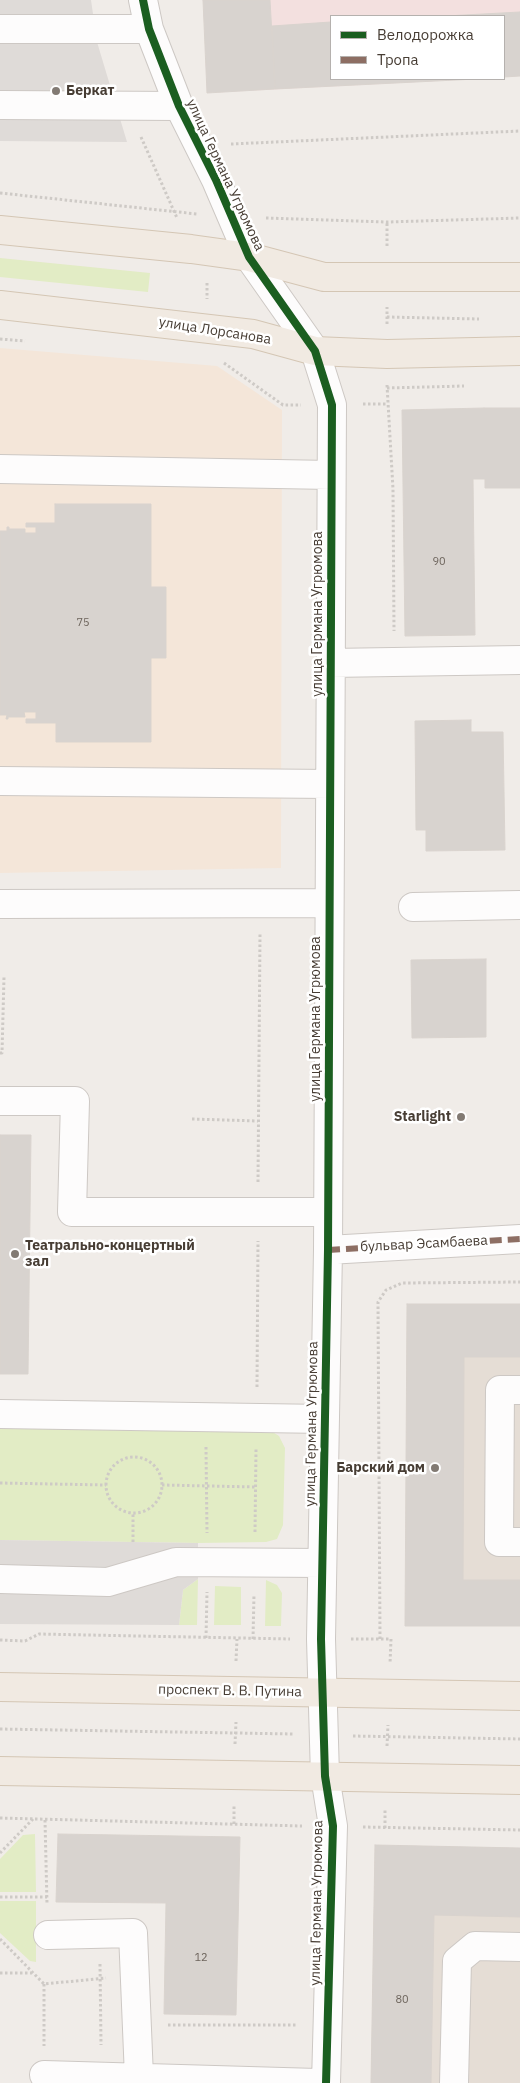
<!DOCTYPE html>
<html>
<head>
<meta charset="utf-8">
<style>
  body { margin:0 }
  #map { position:relative; width:520px; height:2083px; overflow:hidden; background:#f0ece8; font-family:"IBM Plex Sans",sans-serif }
  canvas { display:block }
  .legend { position:absolute; left:330px; top:15px; width:175px; height:65px; box-sizing:border-box; background:#fff; border:1px solid #b5b1ae; margin:0; padding:6px 9px; list-style:none; font-size:15px; color:#473d34 }
  .legend li { display:flex; align-items:center; gap:10px; height:25px }
  .legend b { width:25px; border:1px solid #b5b1ae }
</style>
</head>
<body>
<div id="map">
<canvas width="520" height="2083"></canvas>
<ul class="legend">
<li><b style="height:6px;background:#1b5e20"></b>Велодорожка</li>
<li><b style="height:6px;background:#8d6e63"></b>Тропа</li>
</ul>
</div>
<script>
const g = document.querySelector('canvas').getContext('2d');
g.lineJoin = 'round';
function paint(path, color) { g.fillStyle = color; g.fill(path, 'evenodd'); }
const shape = rows => new Path2D(rows.map(r => 'M' + r).join(''));
function trace(path, color, width, dash) { g.strokeStyle = color; g.lineWidth = width; g.lineCap = dash ? 'butt' : 'round'; g.setLineDash(dash || []); g.stroke(path); }
function write(font, color, halo, rows, align = 'center') {
  g.font = font + ' "IBM Plex Sans",sans-serif'; g.lineWidth = 5; g.setLineDash([]); g.textBaseline = 'middle'; g.strokeStyle = halo; g.fillStyle = color; for (const [text, x, y, turn = 0] of rows) {
    g.save(); g.translate(x, y); g.rotate((+turn || 0) * Math.PI / 180); g.textAlign = isNaN(turn) ? turn : align; if (halo) g.strokeText(text, 0, 0); g.fillText(text, 0, 0); g.restore();
  }
}
paint(shape([
  [407,1304,520,1304,520,1626,405,1626],
  [375,1845,520,1848,520,2083,371,2083]
]), '#e5ddd5');
paint(shape([
  [0,348,217,366,282,410,281,868,0,873]
]), '#f4e6d9');
paint(shape([
  [203,0,520,0,520,76,504,77,504,16,331,16,331,79,476,79,207,93]
]), '#f3e0df');
paint(shape([
  [0,258,150,273,148,292,0,277],
  [0,1426,268,1429,279,1436,285,1448,283,1525,277,1539,266,1542,198,1543,0,1540],
  [198,1579,197,1625,179,1625,183,1590],
  [266,1580,277,1585,282,1593,281,1626,265,1626],
  [215,1586,241,1587,241,1625,214,1625],
  [35,1834,36,1892,0,1892,0,1859,23,1835],
  [0,1901,36,1901,36,1962,30,1961,0,1933]
]), '#e2ecc5');
paint(shape([
  [0,0,91,0,97,42,127,142,0,141],
  [0,1540,198,1543,198,1579,183,1590,179,1625,0,1624]
]), '#dfdbd8');
const building = shape([
  [203,0,270,0,275,89,207,93,203,0],
  [520,12,520,76,504,77,504,16,446,16,520,12],
  [331,22,331,79,476,79,275,89,272,26,331,22],
  [484,408,520,408,520,488,485,488,485,479,473,479,475,635,405,636,402,410,484,408],
  [55,504,151,504,151,587,166,587,166,658,151,658,151,742,56,742,56,723,26,723,26,719,36,719,36,712,24,712,25,717,8,717,8,719,6,719,7,715,0,715,0,531,7,531,7,527,9,527,9,529,25,529,25,533,36,533,36,527,26,527,26,523,55,523,55,504],
  [471,720,471,732,503,732,505,850,426,851,426,830,416,830,415,721,471,720],
  [486,959,486,1037,412,1038,411,960,486,959],
  [0,1135,31,1135,28,1374,0,1374,0,1135],
  [407,1304,520,1304,520,1357,464,1357,463,1580,520,1580,520,1626,405,1626,407,1304],
  [58,1834,240,1837,236,2015,164,2014,166,1903,56,1902,58,1834],
  [375,1845,520,1848,520,1917,434,1915,431,2083,371,2083,375,1845]
]);
paint(building, '#d8d3cf');
trace(building, '#d9d3ce', 1);
const minor = shape([
  [143,0,149,29,179,106,216,180,249,257,315,351,332,405,328,1250,321,1639,325,1776,333,1826,326,2083],
  [0,29,149,29],
  [0,105,179,106],
  [0,469,331,475],
  [330,663,520,660],
  [0,781,330,784],
  [0,904,329,903],
  [413,907,520,905],
  [0,1101,75,1101,72,1212,328,1212],
  [328,1250,520,1239],
  [520,1390,500,1390,499,1542,520,1542],
  [0,1414,325,1419],
  [0,1579,108,1582,176,1562,322,1563],
  [48,1935,133,1933,139,2077],
  [44,2075,317,2083],
  [454,2083,457,1961,475,1946,520,1947]
]);
const major = shape([
  [0,230,191,249,249,257,324,277,520,277],
  [0,305,253,334,315,351,387,354,520,351],
  [0,1687,520,1696],
  [0,1771,520,1780]
]);
trace(minor, '#cdc8c4', 30);
trace(major, '#d4c6b4', 30);
trace(shape([
  [141,137,177,218],
  [231,144,520,131],
  [0,193,197,214],
  [266,218,387,222,520,218],
  [387,246,387,222],
  [207,283,207,299],
  [387,317,479,319],
  [387,324,387,307],
  [0,339,25,341],
  [224,363,283,405,301,405],
  [387,385,393,489,394,631],
  [387,388,464,386],
  [363,404,387,404],
  [0,1053,2,1053,4,977],
  [192,1119,258,1121],
  [258,1182,260,934],
  [257,1387,258,1241],
  [206,1447,207,1533],
  '106 1485a28 28 0 1 1 56 0a28 28 0 1 1-56 0Z',
  [0,1483,106,1485],
  [162,1485,256,1487],
  [255,1532,256,1449],
  [133,1542,133,1513],
  [206,1638,207,1592],
  [253,1639,254,1594],
  [351,1639,391,1639,390,1664],
  [380,1639,378,1302,386,1290,402,1283,520,1282],
  [0,1640,25,1641,39,1634,290,1639],
  [236,1661,237,1639],
  [0,1729,294,1734],
  [353,1736,520,1739],
  [235,1744,236,1722],
  [387,1746,388,1725],
  [0,1818,302,1826],
  [45,1820,47,1904],
  [234,1824,234,1805],
  [363,1827,520,1830],
  [385,1828,385,1808],
  [0,1853,33,1819],
  [0,1897,47,1897],
  [0,1939,44,1984,106,1978],
  [100,1964,101,2045],
  [0,1973,32,1973],
  [44,1984,44,2046],
  [168,2025,297,2025]
]), '#cecac6', 3, [2.5, 2.5]);
trace(minor, '#fdfcfc', 28);
trace(major, '#f1eae2', 28);
trace(shape([
  [328,1250,520,1239]
]), '#8d6e63', 6, [12, 6]);
trace(shape([
  [143,0,149,29,179,106,216,180,249,257,315,351,332,405,328,1250,321,1639,325,1776,333,1826,326,2083]
]), '#1b5e20', 8);
for (const [x, y, r, color] of [
  [56,91,5,"#827a73"],
  [461,1117,5,"#827a73"],
  [15,1254,5,"#827a73"],
  [435,1468,5,"#827a73"]
]) { const dot = new Path2D(); dot.arc(x, y, r, 0, 2 * Math.PI); g.fillStyle = color; g.fill(dot); trace(dot, '#fff', 2); }
write('11px', '#6d645c', null, [
  ["90",439,562],
  ["75",83,623],
  ["12",201,1958],
  ["80",402,2000]
]);
write('bold 14px', '#473d34', '#fff', [
  ["Беркат",66,91],
  ["Starlight",451,1117,"right"],
  ["Театрально-концертный",25,1246],
  ["зал",25,1262],
  ["Барский дом",425,1468,"right"]
], 'left');
write('14px', '#473d34', '#fff', [
  ["улица Германа Угрюмова",225,175,65],
  ["улица Лорсанова",215,331,9],
  ["улица Германа Угрюмова",318,614,-90],
  ["улица Германа Угрюмова",316,1019,-90],
  ["бульвар Эсамбаева",424,1244,-3],
  ["улица Германа Угрюмова",312,1424,-89],
  ["проспект В. В. Путина",230,1691,1],
  ["улица Германа Угрюмова",317,1903,-89]
]);
</script>
</body>
</html>
